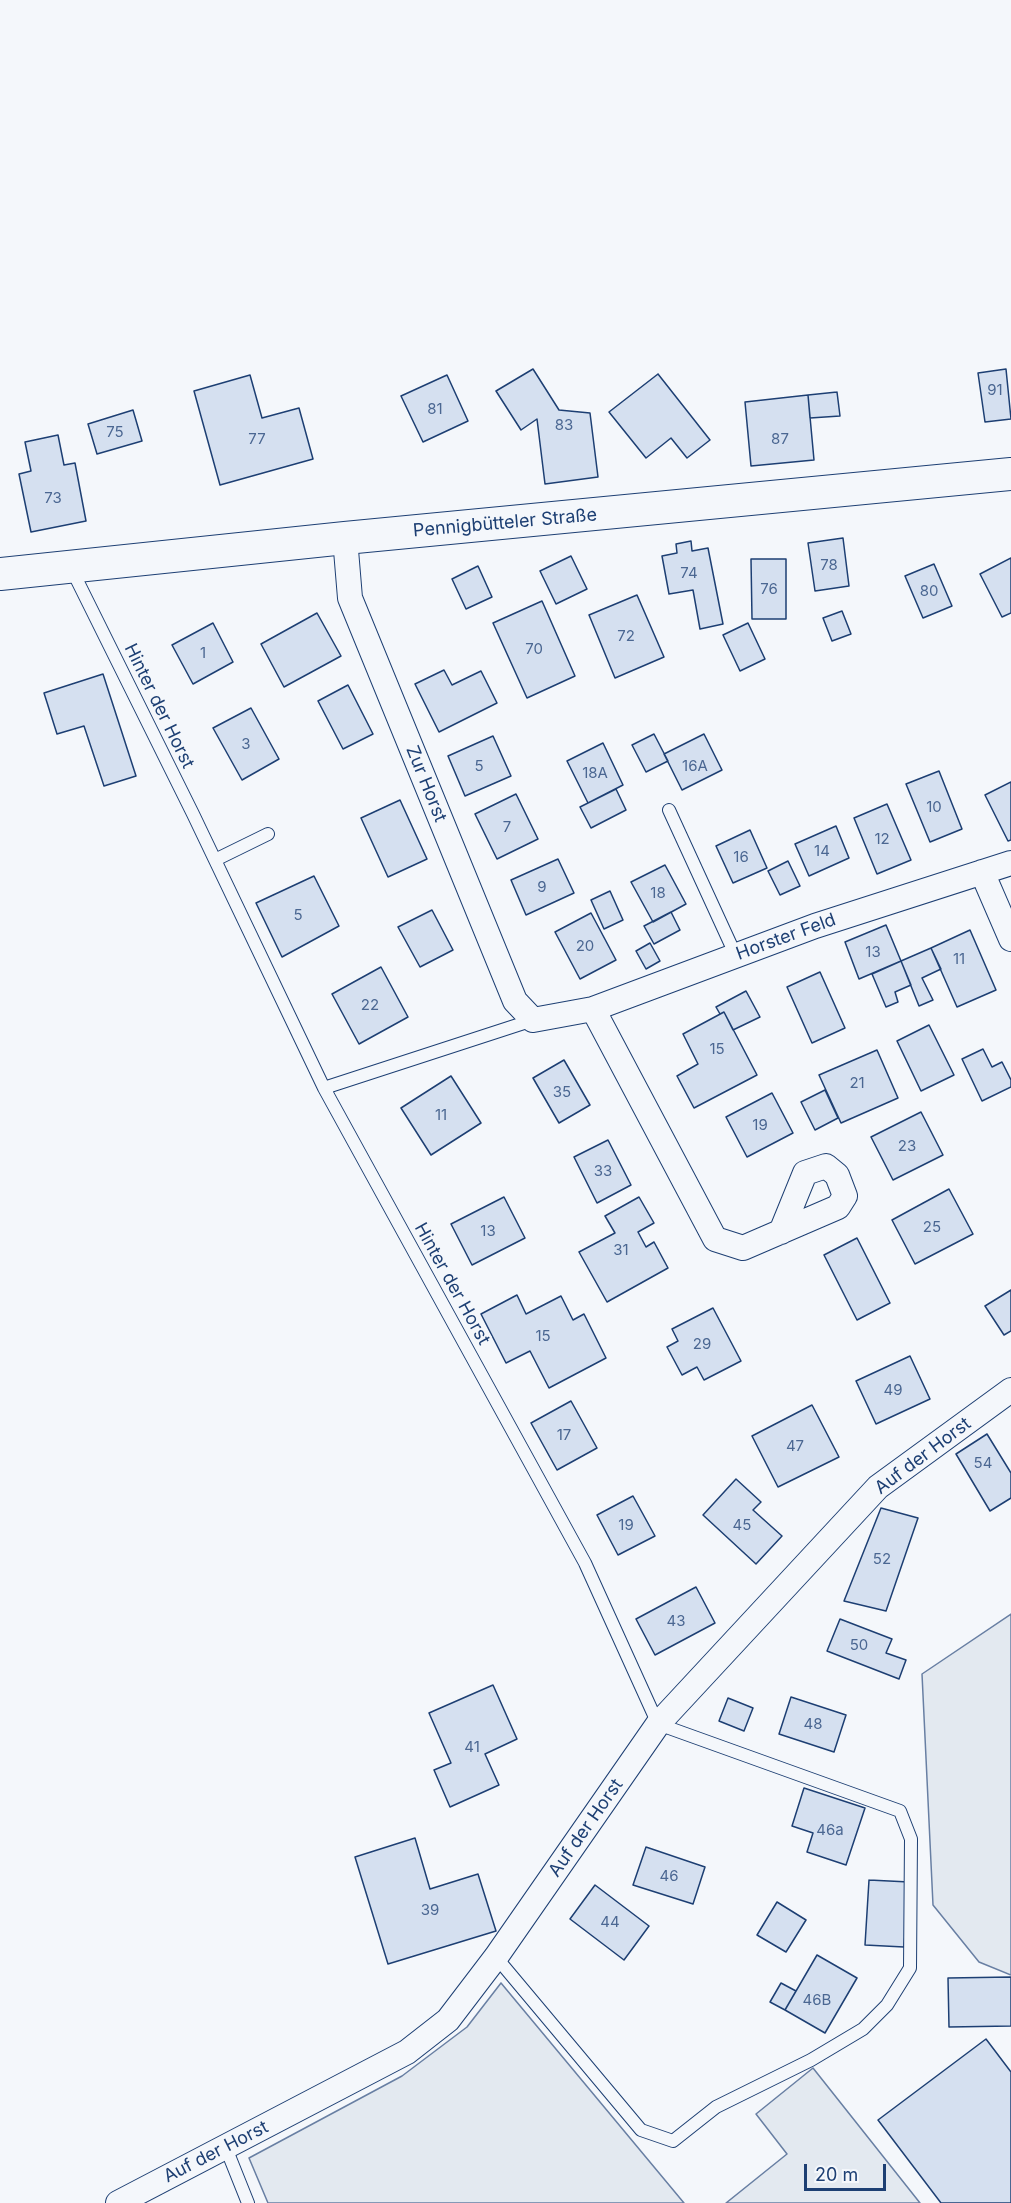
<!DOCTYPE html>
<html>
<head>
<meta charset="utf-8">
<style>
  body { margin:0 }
  #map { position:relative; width:1011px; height:2203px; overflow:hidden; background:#f4f7fb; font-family:Inter,sans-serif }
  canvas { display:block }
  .scale { position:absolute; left:804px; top:2164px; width:82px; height:27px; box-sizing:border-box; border:3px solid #1d3f73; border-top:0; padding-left:8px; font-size:18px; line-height:21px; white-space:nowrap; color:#1d3f73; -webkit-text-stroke:4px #f4f7fb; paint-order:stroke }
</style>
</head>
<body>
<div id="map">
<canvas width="1011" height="2203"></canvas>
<div class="scale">20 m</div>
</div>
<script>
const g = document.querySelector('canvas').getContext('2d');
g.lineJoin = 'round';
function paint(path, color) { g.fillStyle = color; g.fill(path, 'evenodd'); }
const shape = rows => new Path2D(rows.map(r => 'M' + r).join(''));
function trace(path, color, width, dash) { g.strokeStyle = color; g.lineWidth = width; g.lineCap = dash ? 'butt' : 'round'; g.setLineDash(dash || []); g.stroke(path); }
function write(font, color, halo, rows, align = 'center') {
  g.font = font + ' Inter,sans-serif'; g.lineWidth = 4.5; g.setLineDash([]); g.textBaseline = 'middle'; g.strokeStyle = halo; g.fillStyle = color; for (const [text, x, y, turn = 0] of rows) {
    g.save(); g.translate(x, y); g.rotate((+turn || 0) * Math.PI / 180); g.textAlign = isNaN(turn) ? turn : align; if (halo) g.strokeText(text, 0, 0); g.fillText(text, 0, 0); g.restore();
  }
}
const green = shape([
  [1011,1614,1011,1975,979,1962,933,1905,922,1674,1011,1614],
  [501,1983,684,2203,268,2203,249,2158,402,2076,467,2027,501,1983],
  [813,2068,920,2203,726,2203,787,2154,756,2114,813,2068]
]);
paint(green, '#e3e9f0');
trace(green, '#687fa3', 1.5);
const building = shape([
  [533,369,559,410,590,413,598,477,545,484,537,419,521,430,496,391,533,369],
  [1006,369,1011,419,985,422,978,373,1006,369],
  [658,374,710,440,687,458,671,438,646,458,609,412,658,374],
  [250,375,262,418,299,408,313,459,220,485,194,391,250,375],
  [447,375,468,421,423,442,401,396,447,375],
  [837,392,840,416,810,418,808,395,837,392],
  [808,395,814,460,751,466,745,402,808,395],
  [133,410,142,441,97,454,88,424,133,410],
  [58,435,64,465,75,463,86,521,31,532,19,474,31,471,25,442,58,435],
  [843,538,849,586,815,591,808,543,843,538],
  [691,541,692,551,708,548,723,624,700,629,693,590,669,594,662,556,677,553,676,544,691,541],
  [571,556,587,589,556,604,540,571,571,556],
  [1011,558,1011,613,1002,617,980,574,1011,558],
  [751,559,786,559,786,619,752,619,751,559],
  [934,564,952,606,923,618,905,576,934,564],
  [478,566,492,597,466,609,452,579,478,566],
  [637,595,664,657,615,678,589,615,637,595],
  [542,601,575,676,527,698,493,623,542,601],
  [842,611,851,634,832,641,823,618,842,611],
  [317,613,341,656,284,687,261,644,317,613],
  [213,623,233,662,193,684,172,645,213,623],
  [748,623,765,659,740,671,723,635,748,623],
  [444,670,452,685,481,671,497,703,439,732,415,684,444,670],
  [103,674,136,776,104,786,84,726,57,734,44,693,103,674],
  [348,685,373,734,343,749,318,701,348,685],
  [251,708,279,759,242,780,213,728,251,708],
  [654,734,668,761,646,772,632,745,654,734],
  [704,734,722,770,682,790,664,754,704,734],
  [493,736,511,776,465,796,448,756,493,736],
  [603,743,623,785,588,803,567,761,603,743],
  [939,771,962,829,930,842,906,784,939,771],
  [1011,782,1011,840,1008,841,985,795,1011,782],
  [616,789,626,810,591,828,580,807,616,789],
  [516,794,538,839,497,859,475,814,516,794],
  [400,800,427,859,388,877,361,818,400,800],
  [887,804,911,860,877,874,854,818,887,804],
  [836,826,849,858,809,876,795,844,836,826],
  [750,830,767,868,733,883,716,846,750,830],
  [558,859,574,893,526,915,511,880,558,859],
  [788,861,800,886,780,895,768,871,788,861],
  [665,865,686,904,653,922,631,882,665,865],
  [314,876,339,926,282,957,256,903,314,876],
  [610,891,623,920,604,929,591,900,610,891],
  [432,910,453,950,420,967,398,927,432,910],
  [671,912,680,930,654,944,644,926,671,912],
  [591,913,616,960,580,979,555,932,591,913],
  [886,925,901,961,859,979,845,942,886,925],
  [970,930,996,990,957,1007,931,948,970,930],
  [650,943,660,961,646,969,636,951,650,943],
  [931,948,941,969,922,978,933,1000,919,1006,901,961,931,948],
  [901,961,911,985,895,992,898,1002,886,1007,872,974,901,961],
  [381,967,408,1017,359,1044,332,994,381,967],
  [820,972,845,1028,812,1043,787,987,820,972],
  [746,991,760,1017,733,1030,724,1012,720,1014,716,1007,746,991],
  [724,1012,757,1075,694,1108,677,1076,698,1064,683,1034,724,1012],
  [929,1025,954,1075,921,1091,897,1041,929,1025],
  [983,1049,992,1067,1002,1062,1011,1080,1011,1087,982,1101,962,1059,983,1049],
  [877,1050,898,1098,841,1123,819,1075,877,1050],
  [564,1060,590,1105,559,1123,533,1078,564,1060],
  [451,1076,481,1123,431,1155,401,1108,451,1076],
  [825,1090,838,1118,815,1130,801,1102,825,1090],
  [772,1093,793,1133,747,1157,726,1117,772,1093],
  [921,1112,943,1155,893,1180,871,1137,921,1112],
  [608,1140,631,1185,597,1203,574,1157,608,1140],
  [949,1189,973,1234,915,1264,892,1220,949,1189],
  [504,1197,525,1238,472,1265,451,1224,504,1197],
  [639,1197,654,1223,638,1232,646,1247,654,1242,668,1268,607,1302,579,1252,615,1233,605,1216,639,1197],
  [857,1238,890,1303,857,1320,824,1255,857,1238],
  [1011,1290,1011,1331,1004,1335,985,1306,1011,1290],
  [517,1295,526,1314,561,1296,573,1320,584,1314,606,1358,549,1388,530,1351,506,1363,481,1314,517,1295],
  [713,1308,741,1361,704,1380,697,1367,682,1375,667,1347,678,1341,672,1329,713,1308],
  [910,1356,930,1399,876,1424,856,1381,910,1356],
  [571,1401,597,1448,557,1470,531,1423,571,1401],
  [812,1405,839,1457,778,1487,752,1436,812,1405],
  [987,1434,1011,1473,1011,1498,990,1511,956,1454,987,1434],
  [736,1479,761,1502,753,1510,782,1536,756,1564,703,1515,736,1479],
  [633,1496,655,1536,618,1555,597,1515,633,1496],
  [881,1508,918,1518,886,1611,844,1601,881,1508],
  [696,1587,715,1623,655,1655,636,1619,696,1587],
  [840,1619,892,1639,886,1653,906,1660,899,1679,827,1651,840,1619],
  [493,1685,517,1739,485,1754,499,1785,450,1807,434,1770,451,1763,429,1713,493,1685],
  [791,1697,846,1715,834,1752,779,1734,791,1697],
  [728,1698,753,1708,744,1731,719,1721,728,1698],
  [804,1788,865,1808,846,1865,807,1852,813,1833,792,1826,804,1788],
  [415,1838,430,1889,478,1874,496,1931,388,1964,355,1857,415,1838],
  [646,1847,705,1867,693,1904,633,1885,646,1847],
  [869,1880,909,1882,904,1947,865,1945,869,1880],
  [595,1885,649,1926,624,1960,570,1919,595,1885],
  [777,1902,806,1920,786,1952,757,1935,777,1902],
  [817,1955,857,1978,825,2033,785,2010,817,1955],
  [1011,1977,1011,2026,949,2027,948,1978,1011,1977],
  [781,1983,796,1991,785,2010,770,2002,781,1983],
  [986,2039,1011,2072,1011,2203,941,2203,878,2120,986,2039]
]);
paint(building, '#d5e0f0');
trace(building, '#1d3f73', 1.5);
const service = shape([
  [71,568,193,814,324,1088,585,1563,658,1724,900,1811,911,1839,910,1968,887,2005,863,2029,811,2060,716,2107,673,2141,641,2130,496,1957],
  [669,810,736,956],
  [215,860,268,834],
  [324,1088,533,1020],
  [226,2148,248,2203]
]);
const minor = shape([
  [345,538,350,598,515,1001,533,1020,593,1009,815,926,1011,863],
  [982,872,1011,939],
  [593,1009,715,1239,743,1248,838,1207,845,1196,837,1175,826,1166,805,1173,781,1232],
  [118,2203,407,2052,448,2020,496,1957,658,1724,878,1487,1011,1390]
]);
const tertiary = shape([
  [0,574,345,538,1011,474]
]);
trace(service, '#1d3f73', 14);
trace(minor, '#1d3f73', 26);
trace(tertiary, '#1d3f73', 34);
trace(service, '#f4f7fb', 12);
trace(minor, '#f4f7fb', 24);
trace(tertiary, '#f4f7fb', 32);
write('15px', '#4b6792', null, [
  ["91",995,390],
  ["81",435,409],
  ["83",564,425],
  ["75",115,432],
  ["77",257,439],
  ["87",780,439],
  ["73",53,498],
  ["78",829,565],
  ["74",689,573],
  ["76",769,589],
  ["80",929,591],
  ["72",626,636],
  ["70",534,649],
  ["1",203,653],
  ["3",246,744],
  ["5",479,766],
  ["16A",695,766],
  ["18A",595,773],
  ["10",934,807],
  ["7",507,827],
  ["12",882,839],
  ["14",822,851],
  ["16",741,857],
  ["9",542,887],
  ["18",658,893],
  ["5",298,915],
  ["20",585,946],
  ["13",873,952],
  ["11",959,959],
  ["22",370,1005],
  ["15",717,1049],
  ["21",857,1083],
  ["35",562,1092],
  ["11",441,1115],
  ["19",760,1125],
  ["23",907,1146],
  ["33",603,1171],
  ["25",932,1227],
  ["13",488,1231],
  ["31",621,1250],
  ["15",543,1336],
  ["29",702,1344],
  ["49",893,1390],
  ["17",564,1435],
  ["47",795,1446],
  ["54",983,1463],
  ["19",626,1525],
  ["45",742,1525],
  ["52",882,1559],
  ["43",676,1621],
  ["50",859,1645],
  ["48",813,1724],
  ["41",472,1747],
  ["46a",830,1830],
  ["46",669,1876],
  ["39",430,1910],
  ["44",610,1922],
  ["46B",817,2000]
]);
write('18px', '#1d3f73', '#f4f7fb', [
  ["Pennigbütteler Straße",505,523,-5],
  ["Hinter der Horst",159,706,64],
  ["Zur Horst",426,784,68],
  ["Horster Feld",786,937,-20],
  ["Hinter der Horst",452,1284,61],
  ["Auf der Horst",923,1456,-37],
  ["Auf der Horst",586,1828,-55],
  ["Auf der Horst",216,2152,-27]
]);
</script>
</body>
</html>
